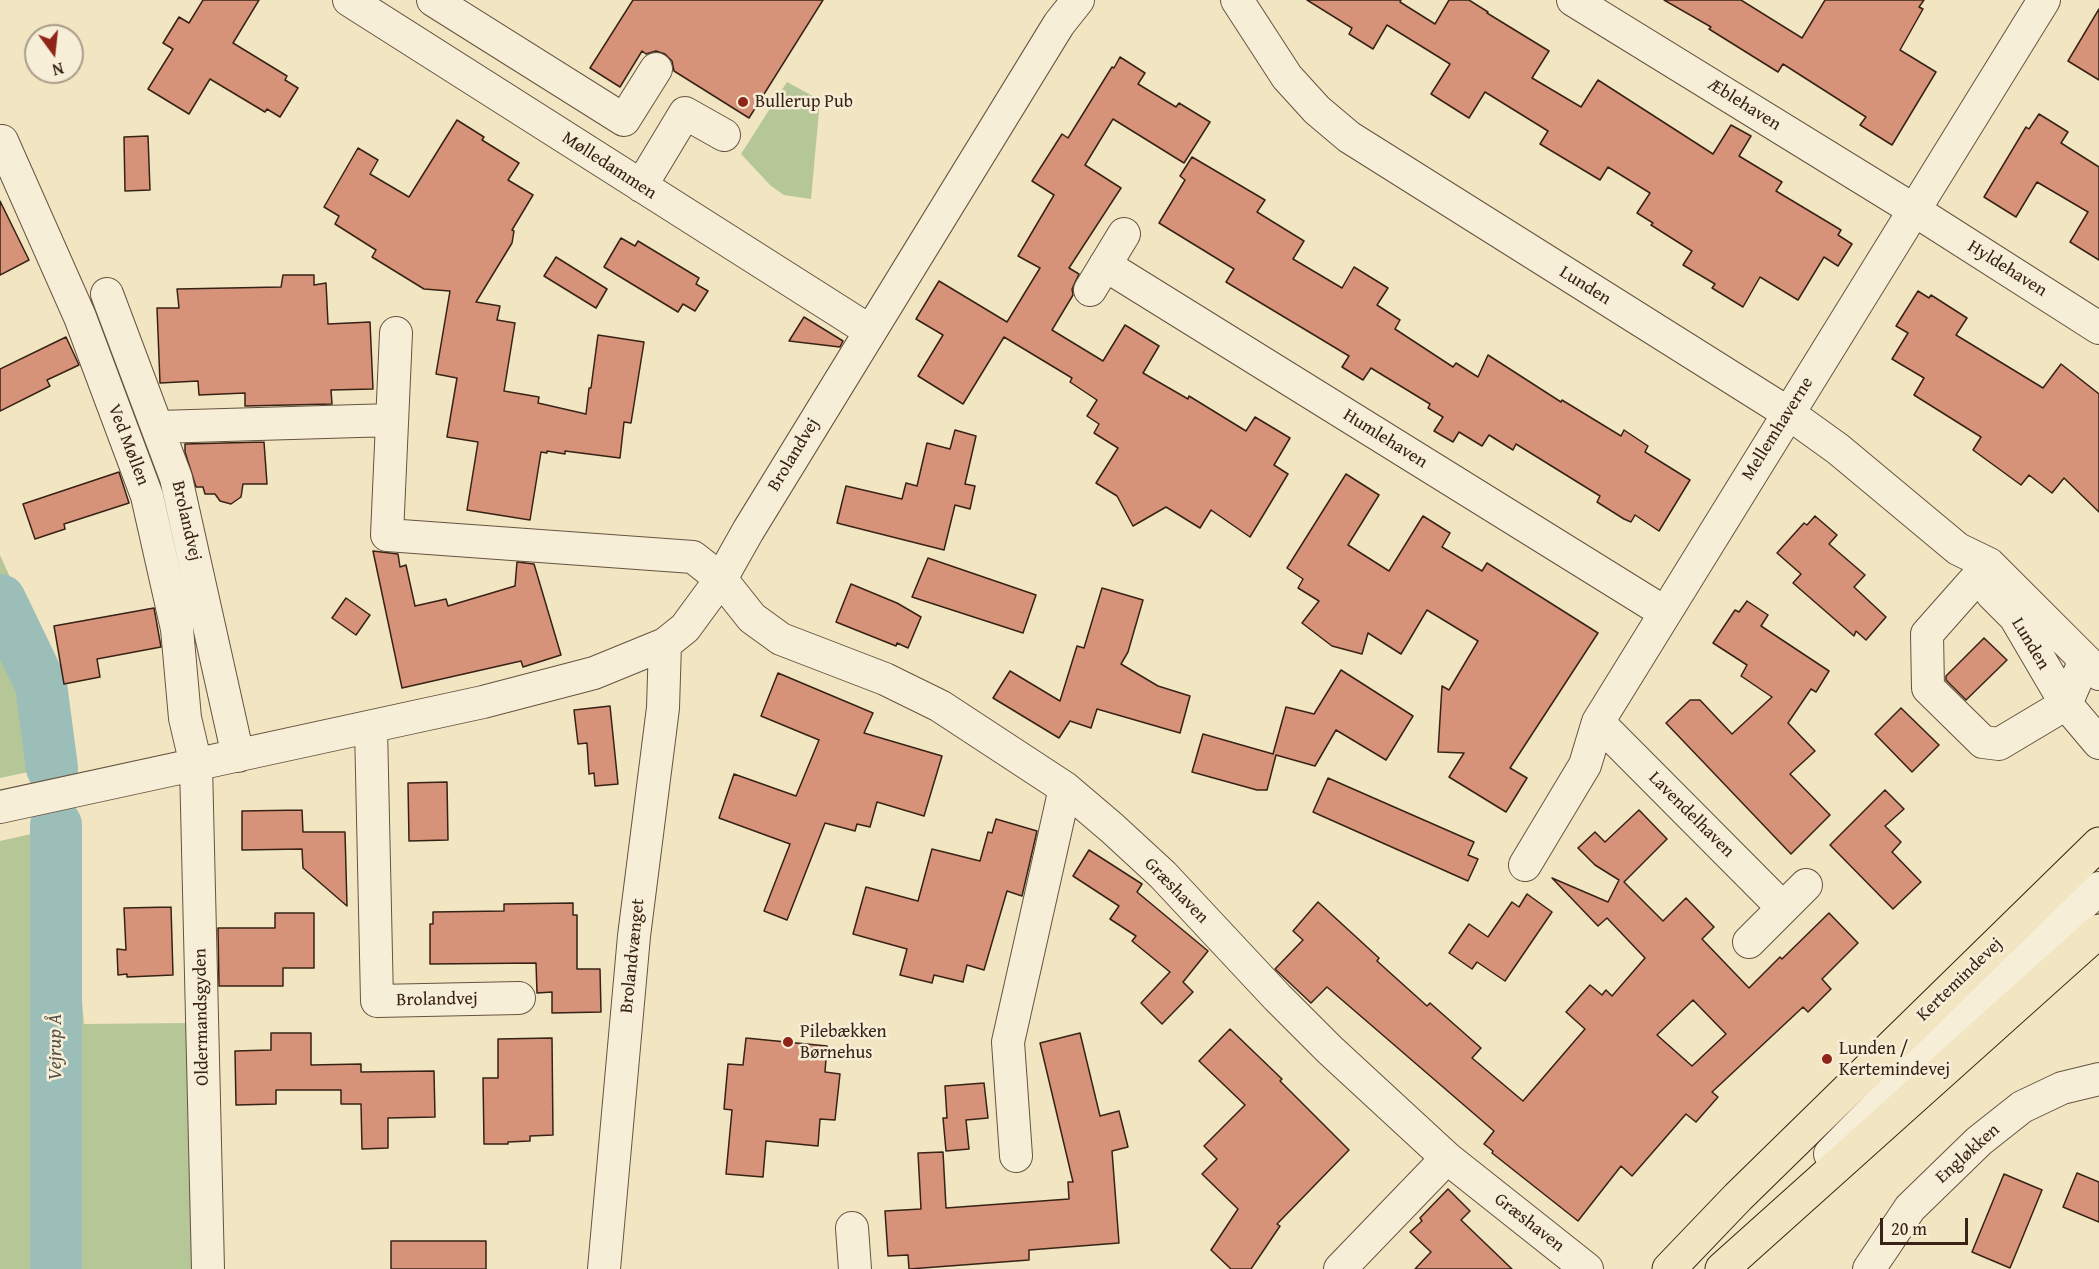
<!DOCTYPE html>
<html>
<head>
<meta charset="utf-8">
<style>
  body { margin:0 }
  #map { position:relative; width:2099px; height:1269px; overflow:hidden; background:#f2e5c1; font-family:"Gentium Book Plus",serif }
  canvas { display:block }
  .north { position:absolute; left:24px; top:24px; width:60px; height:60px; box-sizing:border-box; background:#f7eed7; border:2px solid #aa9c89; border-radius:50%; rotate:165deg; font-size:16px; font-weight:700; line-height:24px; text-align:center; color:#372215 }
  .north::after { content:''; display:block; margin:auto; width:21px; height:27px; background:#8f2418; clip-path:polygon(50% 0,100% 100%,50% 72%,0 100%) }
  .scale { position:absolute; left:1880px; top:1218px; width:88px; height:27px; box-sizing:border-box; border:3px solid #372215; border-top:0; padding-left:8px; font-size:18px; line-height:21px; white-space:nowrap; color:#372215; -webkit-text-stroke:4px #f7eed7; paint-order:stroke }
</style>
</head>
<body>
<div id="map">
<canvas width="2099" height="1269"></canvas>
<div class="north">N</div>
<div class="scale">20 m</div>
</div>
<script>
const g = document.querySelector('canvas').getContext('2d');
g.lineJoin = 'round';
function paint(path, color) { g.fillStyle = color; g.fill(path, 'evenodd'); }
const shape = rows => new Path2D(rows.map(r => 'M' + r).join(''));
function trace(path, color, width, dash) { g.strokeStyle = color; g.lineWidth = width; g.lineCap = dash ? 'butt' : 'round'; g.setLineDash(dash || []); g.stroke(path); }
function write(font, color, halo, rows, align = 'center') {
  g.font = font + ' "Gentium Book Plus",serif'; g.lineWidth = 5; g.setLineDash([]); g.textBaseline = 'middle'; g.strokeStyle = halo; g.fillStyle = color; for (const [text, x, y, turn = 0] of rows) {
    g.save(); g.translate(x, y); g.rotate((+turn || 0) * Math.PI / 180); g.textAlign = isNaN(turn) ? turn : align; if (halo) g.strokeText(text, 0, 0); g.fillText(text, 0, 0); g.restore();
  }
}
paint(shape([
  [787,82,820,100,811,199,784,195,771,186,741,154],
  [0,555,26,613,60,741,62,765,0,778],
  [67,826,84,1024,193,1023,199,1269,0,1269,0,841]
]), '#b5c697');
trace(shape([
  [0,600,41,685,52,768],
  [56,1269,56,825]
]), '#9cbeb9', 52);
const building = shape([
  [203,0,259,0,233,43,287,76,285,80,298,88,280,117,267,109,265,112,210,79,189,114,148,89,173,49,163,43,179,17,189,23,203,0],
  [633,0,823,0,749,118,674,71,672,61,665,54,656,51,646,54,642,51,620,87,590,68,633,0],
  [1307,0,1401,0,1400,2,1435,24,1449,0,1469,0,1488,12,1487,13,1549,51,1532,78,1581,107,1598,80,1713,154,1731,125,1751,136,1739,156,1782,182,1776,191,1841,230,1838,235,1852,244,1838,266,1824,257,1798,300,1760,277,1743,307,1712,288,1715,284,1683,265,1692,251,1651,225,1653,223,1637,213,1650,193,1608,167,1600,180,1540,144,1548,131,1485,92,1469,118,1431,94,1450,64,1387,25,1373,49,1349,34,1352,28,1307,0],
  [1664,0,1741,0,1802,38,1825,0,1924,0,1919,7,1923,9,1900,50,1936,72,1892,145,1860,125,1866,117,1783,64,1778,72,1709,29,1711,27,1664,0],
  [2099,9,2099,80,2068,61,2099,9],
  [1120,57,1145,73,1138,84,1176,107,1179,103,1210,122,1184,163,1113,119,1085,165,1121,188,1069,268,1079,274,1072,289,1073,295,1052,330,1103,361,1125,325,1159,346,1143,373,1188,399,1189,396,1246,431,1255,417,1290,438,1274,465,1288,474,1250,537,1211,510,1200,528,1166,507,1133,526,1117,496,1096,483,1118,448,1094,433,1099,424,1087,416,1097,400,1070,382,1072,378,1004,337,963,404,918,376,943,335,916,319,939,281,1007,322,1040,268,1018,256,1054,195,1032,181,1062,134,1068,138,1112,67,1114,68,1120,57],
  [2039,114,2068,132,2061,143,2099,167,2099,260,2070,242,2088,212,2037,182,2016,217,1984,197,2026,127,2029,129,2039,114],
  [457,120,484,137,482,140,519,163,508,180,533,195,512,230,514,231,512,243,476,302,500,306,497,320,515,323,504,391,539,397,538,403,586,414,589,388,591,388,598,335,644,342,631,423,624,422,620,458,565,451,565,454,547,451,547,453,541,452,530,520,467,510,478,442,447,437,457,378,436,374,450,291,424,289,372,257,376,250,335,224,339,216,324,207,358,148,378,160,370,174,409,197,457,120],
  [148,136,150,190,125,191,124,137,148,136],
  [1192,157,1265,200,1257,212,1304,241,1293,259,1342,288,1354,267,1388,288,1377,305,1400,320,1395,329,1453,367,1456,363,1478,377,1488,355,1561,402,1562,400,1621,436,1624,430,1648,446,1645,452,1690,480,1659,531,1635,515,1631,522,1624,519,1597,502,1600,496,1516,444,1513,450,1489,435,1482,446,1459,432,1453,442,1434,431,1443,417,1428,408,1430,404,1371,368,1363,380,1342,367,1349,356,1226,282,1234,269,1159,223,1185,180,1180,176,1192,157],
  [0,201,29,260,0,275,0,201],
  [621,238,635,246,638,241,699,278,696,284,708,291,695,311,683,304,678,312,604,267,621,238],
  [556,257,607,289,596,308,544,276,556,257],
  [283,275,314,275,314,285,326,283,328,324,370,322,373,389,331,390,332,404,245,406,245,393,199,395,198,381,160,383,157,308,179,308,177,289,281,287,283,275],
  [1918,291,1929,298,1931,295,1967,318,1956,335,2043,388,2061,364,2099,394,2099,512,2064,478,2052,493,2029,475,2021,485,1973,450,1981,437,1914,395,1924,378,1892,359,1908,333,1896,326,1918,291],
  [804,317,843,341,840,347,789,341,804,317],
  [66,337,79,365,47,380,50,386,0,411,0,369,66,337],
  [955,430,976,436,965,484,975,486,970,509,955,505,944,550,837,523,846,486,902,499,906,483,917,486,927,443,950,449,955,430],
  [264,442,267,484,243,484,241,497,231,504,220,501,215,494,205,494,203,487,196,487,185,452,185,444,264,442],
  [119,472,129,503,64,524,65,529,35,539,23,504,119,472],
  [1346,474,1379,495,1348,545,1389,571,1423,516,1450,533,1442,547,1482,571,1487,563,1598,633,1510,768,1527,778,1506,812,1449,777,1464,753,1438,752,1442,686,1449,690,1478,641,1427,610,1401,654,1368,633,1362,654,1332,646,1302,623,1319,601,1298,588,1303,579,1287,568,1346,474],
  [1815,516,1837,535,1829,544,1865,575,1854,587,1886,617,1866,640,1856,631,1854,636,1793,583,1801,574,1777,553,1804,523,1807,525,1815,516],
  [373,551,398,554,400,567,406,565,415,606,446,599,448,606,515,586,517,562,534,564,561,655,523,667,521,661,402,688,373,551],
  [928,558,1036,595,1023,633,912,597,928,558],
  [851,584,897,603,921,617,908,648,897,643,896,646,836,622,851,584],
  [1102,588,1143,600,1128,652,1121,664,1158,686,1190,696,1180,733,1097,709,1091,728,1070,721,1059,738,993,698,1010,671,1060,701,1077,646,1084,648,1102,588],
  [346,598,370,615,356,635,332,618,346,598],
  [1747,601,1768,615,1761,626,1829,671,1816,692,1811,689,1788,723,1815,751,1790,774,1830,815,1791,854,1666,723,1690,700,1700,700,1732,734,1772,697,1741,676,1747,665,1713,643,1735,610,1739,612,1747,601],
  [154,608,161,647,97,659,100,677,64,684,54,626,154,608],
  [1984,638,2007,660,1966,700,1946,680,1946,676,1984,638],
  [1341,670,1413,716,1386,760,1336,730,1315,766,1276,755,1267,790,1257,790,1192,772,1203,734,1273,754,1286,707,1314,714,1341,670],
  [778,673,873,713,864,733,942,756,924,816,877,802,870,827,857,824,855,831,825,823,787,920,764,911,790,844,719,818,734,774,796,796,819,740,761,716,778,673],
  [610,706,618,784,595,786,594,773,589,774,587,743,578,744,574,710,610,706],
  [1901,708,1939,745,1912,772,1875,734,1901,708],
  [1328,778,1474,842,1468,855,1478,859,1468,881,1313,812,1328,778],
  [447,782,448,840,409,841,408,783,447,782],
  [1885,790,1904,809,1885,826,1901,842,1892,852,1921,882,1893,909,1830,845,1885,790],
  [302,810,303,832,345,832,347,906,303,868,302,849,242,850,242,811,302,810],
  [1639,810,1667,839,1624,882,1663,921,1686,898,1714,927,1702,939,1749,988,1780,957,1782,959,1829,913,1858,943,1822,979,1831,989,1808,1012,1803,1007,1712,1092,1718,1097,1696,1122,1686,1114,1632,1176,1621,1166,1578,1221,1492,1153,1493,1151,1484,1144,1494,1131,1327,987,1311,1003,1275,969,1303,940,1293,931,1318,902,1379,958,1377,961,1427,1006,1430,1003,1481,1048,1472,1058,1523,1101,1585,1029,1566,1012,1590,985,1602,995,1606,990,1612,996,1645,958,1607,918,1598,926,1552,878,1608,902,1619,880,1595,865,1578,848,1595,832,1605,842,1639,810],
  [1693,1000,1726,1034,1692,1066,1657,1035,1693,1000],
  [996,819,1037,831,1022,896,1007,891,984,970,967,965,963,982,934,975,932,983,900,975,907,949,853,934,866,887,918,901,932,849,980,861,988,832,992,833,996,819],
  [1089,850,1142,884,1137,892,1208,951,1183,982,1193,992,1162,1024,1141,1003,1170,972,1132,941,1136,936,1110,919,1119,906,1073,876,1089,850],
  [1527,894,1552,912,1505,981,1477,962,1472,969,1449,953,1469,924,1488,937,1512,902,1519,907,1527,894],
  [573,903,573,915,577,915,577,969,600,969,601,1012,552,1013,552,992,537,993,536,963,430,964,430,924,433,924,433,912,504,911,504,904,573,903],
  [171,907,173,975,127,977,127,974,118,975,117,949,126,950,124,908,171,907],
  [275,913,314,913,314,968,283,968,283,986,219,986,218,928,275,928,275,913],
  [1230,1029,1282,1079,1280,1081,1349,1150,1277,1224,1280,1226,1251,1269,1231,1269,1211,1250,1238,1209,1202,1174,1217,1159,1204,1146,1245,1105,1199,1061,1230,1029],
  [271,1033,311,1033,311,1065,361,1064,361,1072,434,1071,435,1117,388,1118,388,1148,362,1149,361,1104,341,1104,341,1090,276,1090,276,1104,236,1105,235,1051,271,1050,271,1033],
  [1080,1033,1100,1116,1119,1111,1128,1147,1112,1151,1119,1243,1029,1250,1029,1260,909,1269,908,1255,888,1256,885,1211,921,1209,918,1153,943,1152,946,1208,1069,1199,1068,1182,1073,1182,1040,1043,1080,1033],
  [552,1038,553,1135,530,1136,530,1141,508,1142,508,1144,484,1144,483,1078,498,1078,498,1039,552,1038],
  [746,1038,827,1046,825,1072,840,1074,835,1120,820,1119,818,1146,766,1141,763,1177,726,1174,732,1110,724,1109,728,1064,743,1065,746,1038],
  [984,1083,988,1118,966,1120,969,1149,946,1151,943,1118,947,1118,945,1086,984,1083],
  [2077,1173,2099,1182,2099,1222,2063,1207,2077,1173],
  [2004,1174,2042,1190,2010,1268,1972,1252,2004,1174],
  [1448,1189,1470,1211,1461,1220,1512,1269,1415,1269,1431,1252,1410,1232,1422,1221,1420,1218,1448,1189],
  [391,1241,486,1241,486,1269,391,1269,391,1241]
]);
paint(building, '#d7937a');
trace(building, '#372215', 1.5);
const minor = shape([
  [349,0,870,331],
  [433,0,624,120,656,69],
  [1237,0,1287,77,1317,110,1349,137,1788,413,1838,449,1958,549,1989,564,2099,674],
  [1573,0,1914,210,2099,328],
  [2,141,80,317,147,496,177,629,185,718,196,765,208,1269],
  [641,186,685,113,724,135],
  [1105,265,1664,612],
  [1090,290,1124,234],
  [107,294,176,478,238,756],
  [396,333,387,535,693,557,721,579,752,618,781,639,885,679,940,706,1065,788,1112,828,1163,875,1277,997,1330,1050,1447,1158,1587,1269],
  [158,427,392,420],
  [1989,564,1927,634,1928,688,1983,742,1999,744,2066,704,2085,660],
  [1992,594,2015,617,2066,704,2099,743],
  [1598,722,1783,908],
  [371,727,377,1001,519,998],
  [0,807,483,702,594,673,665,644,685,628,721,579,748,531,1059,24,1078,0],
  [1525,865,1585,765,1598,722,2044,0],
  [1749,942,1806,885],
  [1830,1154,1880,1103,2099,888],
  [1016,1156,1008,1042,1065,788],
  [852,1228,855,1269],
  [604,1269,634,936,663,708,665,644],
  [1340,1269,1447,1158],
  [1869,1269,1910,1208,1979,1141,2022,1107,2062,1088,2099,1079]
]);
const major = shape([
  [1669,1269,1738,1197,2099,844],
  [1722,1269,2099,931]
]);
trace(minor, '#665340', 34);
trace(major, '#372215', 35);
trace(minor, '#f7eed7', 32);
trace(major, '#f2e5c1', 33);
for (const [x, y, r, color] of [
  [743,102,6,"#8f2418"],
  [788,1042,6,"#8f2418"],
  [1827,1059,6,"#8f2418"]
]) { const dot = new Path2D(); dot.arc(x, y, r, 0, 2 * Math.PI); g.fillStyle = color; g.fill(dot); trace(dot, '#f7eed7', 2); }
write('18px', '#372215', '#f7eed7', [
  ["Bullerup Pub",755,102],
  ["Pilebækken",800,1032],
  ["Børnehus",800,1053],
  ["Lunden /",1839,1049],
  ["Kertemindevej",1839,1070]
], 'left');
write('18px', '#372215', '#f7eed7', [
  ["Æblehaven",1744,105,32],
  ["Mølledammen",609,166,33],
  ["Hyldehaven",2007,269,32],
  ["Lunden",1585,286,32],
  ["Mellemhaverne",1778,429,-58],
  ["Humlehaven",1385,439,32],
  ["Ved Møllen",128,445,69],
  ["Brolandvej",794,455,-59],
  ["Brolandvej",186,521,77],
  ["Lunden",2030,644,59],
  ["Lavendelhaven",1691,815,45],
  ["Græshaven",1176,891,46],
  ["Brolandvænget",633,956,-84],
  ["Kertemindevej",1960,980,-44],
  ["Brolandvej",437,1000,-1],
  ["Oldermandsgyden",202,1017,-91],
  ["Engløkken",1968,1154,-42],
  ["Græshaven",1529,1223,38]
]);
write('italic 20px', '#555146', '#f7eed7', [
  ["Vejrup Å",56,1047,-90]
]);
</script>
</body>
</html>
